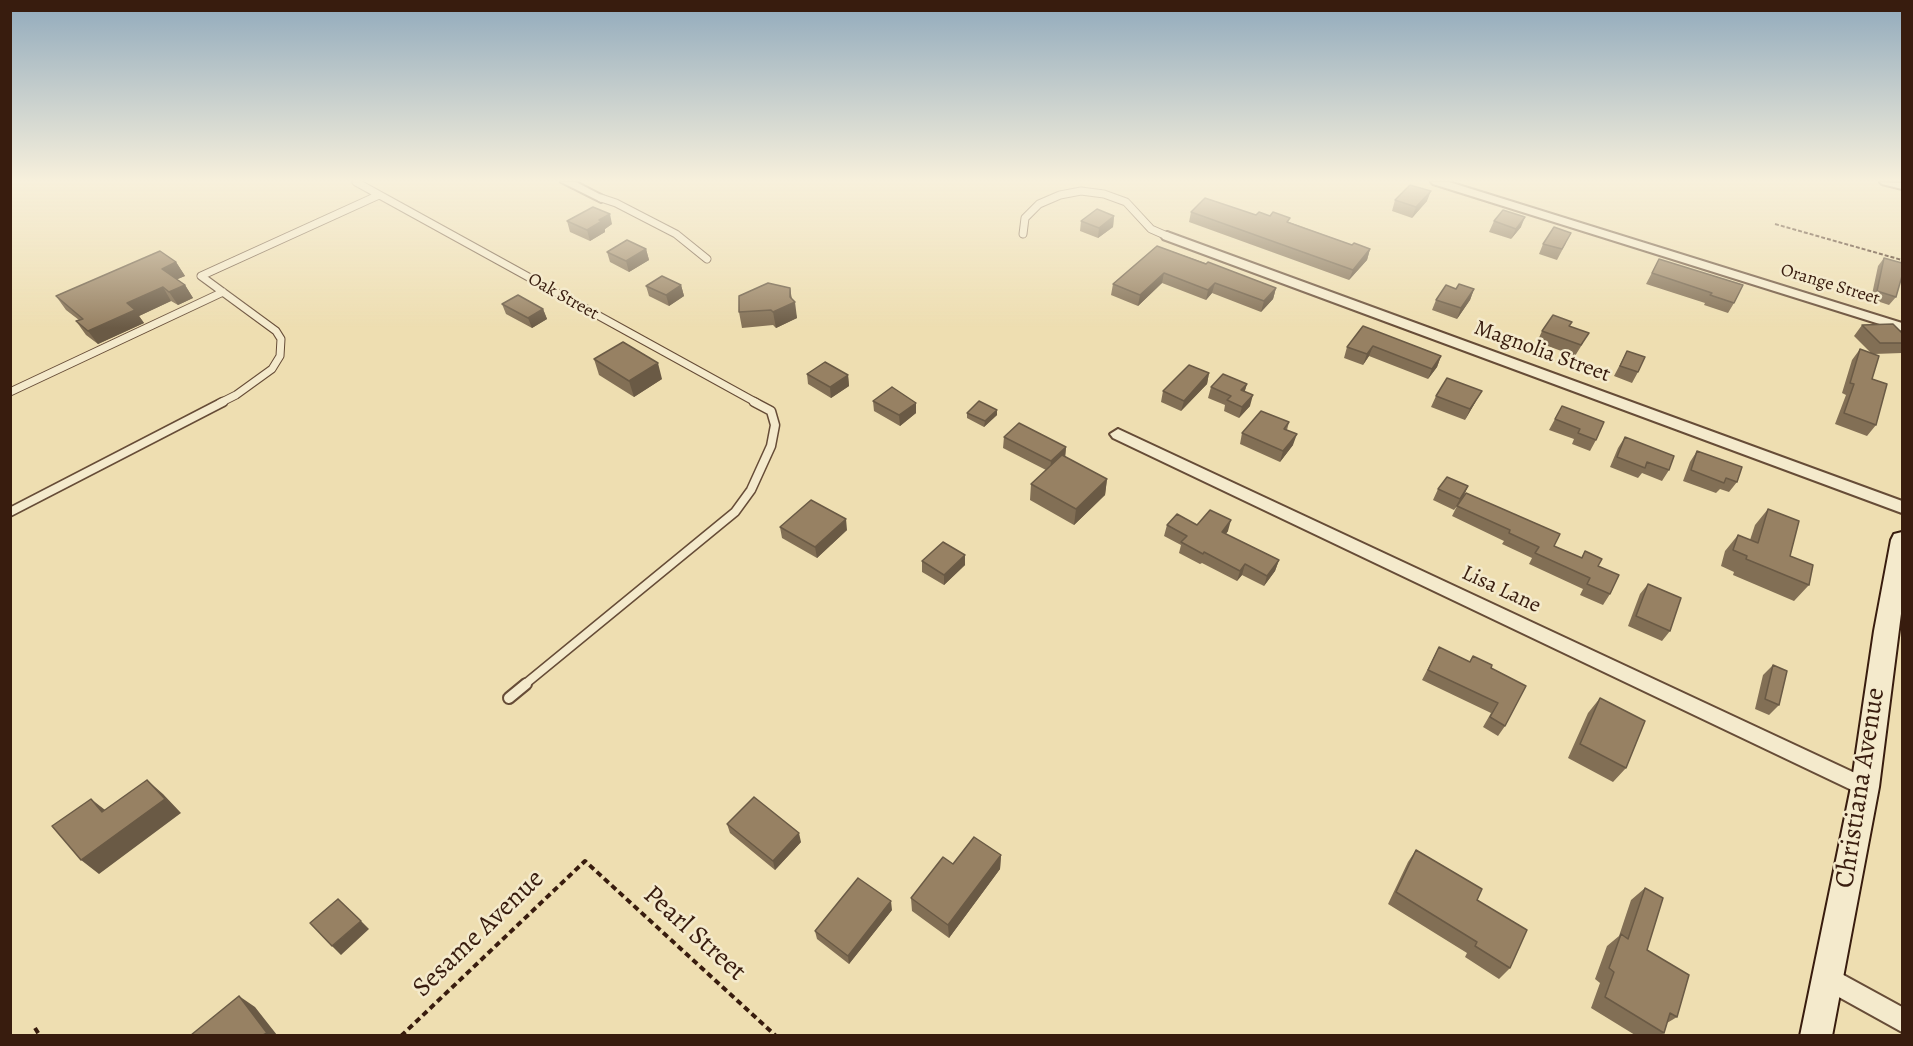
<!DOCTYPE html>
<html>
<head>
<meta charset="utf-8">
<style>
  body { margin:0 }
  #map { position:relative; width:1913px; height:1046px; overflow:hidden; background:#eedeb1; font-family:Alegreya,serif }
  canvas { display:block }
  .frame { position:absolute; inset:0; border:12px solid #381c0e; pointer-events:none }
</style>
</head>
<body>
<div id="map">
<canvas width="1913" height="1046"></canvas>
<div class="frame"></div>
</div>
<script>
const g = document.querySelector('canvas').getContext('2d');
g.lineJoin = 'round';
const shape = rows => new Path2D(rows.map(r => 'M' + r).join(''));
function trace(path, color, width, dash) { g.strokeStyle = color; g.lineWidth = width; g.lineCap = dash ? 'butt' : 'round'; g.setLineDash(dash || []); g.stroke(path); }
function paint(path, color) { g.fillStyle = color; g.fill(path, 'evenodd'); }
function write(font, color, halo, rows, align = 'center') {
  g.font = font + ' Alegreya,serif'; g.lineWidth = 5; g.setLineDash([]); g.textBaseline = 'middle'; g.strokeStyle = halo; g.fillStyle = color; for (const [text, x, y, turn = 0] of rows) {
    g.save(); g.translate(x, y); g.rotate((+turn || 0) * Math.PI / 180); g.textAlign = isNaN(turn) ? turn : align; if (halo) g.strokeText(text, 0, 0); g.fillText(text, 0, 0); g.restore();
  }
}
const laneFar2 = shape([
  [356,182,757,403],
  [601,198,616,203,676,234,707,259],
  [1023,234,1025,218,1039,204,1060,195,1081,191,1104,194,1126,202,1151,229,1167,236],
  [10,392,223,292],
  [220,403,236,395,272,369,280,356,281,339,276,331,201,276,379,195]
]);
const laneFar1 = shape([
  [10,512,223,402],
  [524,685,735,512,751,490,771,446,775,425,771,411,754,402]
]);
const lane = shape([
  [509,698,526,684]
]);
const street = shape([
  [561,182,576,182,607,198,601,202,561,182],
  [1431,182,1449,182,1902,323,1902,331,1433,184,1431,182],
  [1880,182,1902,183,1902,189,1882,184,1880,182],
  [1167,232,1902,501,1902,513,1163,239,1161,236,1167,232],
  [1118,429,1872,781,1875,787,1872,793,1865,796,1858,793,1113,438,1110,434,1118,429],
  [1827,966,1902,1007,1902,1032,1819,986,1815,978,1819,970,1827,966]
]);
const secondary = shape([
  [1902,532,1902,606,1879,787,1832,1036,1800,1036,1851,787,1874,631,1891,540,1894,534,1902,532]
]);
trace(laneFar2, '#664c37', 9);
trace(laneFar1, '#664c37', 11);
trace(lane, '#664c37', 14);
trace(street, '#664c37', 4);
trace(secondary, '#381c0e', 4);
trace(shape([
  [1775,224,1902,260]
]), '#381c0e', 2, [4, 2]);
trace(shape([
  [35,1028,40,1036],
  [401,1036,585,861,776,1036]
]), '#381c0e', 4, [6, 4]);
trace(laneFar2, '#f4eacc', 7);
trace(laneFar1, '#f4eacc', 8);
trace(lane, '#f4eacc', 10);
paint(street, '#f4eacc');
paint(secondary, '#f4eacc');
paint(shape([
  [1395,200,1427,201,1412,218,1392,211],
  [1191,212,1256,215,1289,222,1352,245,1370,249,1367,260,1349,280,1189,222],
  [1114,216,1113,227,1098,238,1080,231,1081,221],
  [567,221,612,224,605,229,605,232,590,241,570,232],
  [1494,221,1521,227,1511,239,1489,232],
  [1566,243,1557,260,1539,254,1543,244],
  [1157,246,1276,288,1273,299,1261,312,1212,293,1206,300,1162,283,1138,306,1111,295,1113,284],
  [646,249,649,260,629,272,610,262,607,252],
  [1884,258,1896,297,1889,305,1871,299,1878,266],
  [1659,259,1734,303,1728,313,1704,305,1705,303,1646,284],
  [176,262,185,276,177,279,185,285,193,298,178,305,171,301,139,316,144,323,98,344,86,335,76,321,79,320,66,310,56,296],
  [681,285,684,296,669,306,649,296,646,286],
  [790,288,792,299,797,318,776,328,773,325,742,328,739,312],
  [1456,289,1474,289,1470,300,1457,319,1432,310,1436,300],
  [502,304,543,309,547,319,532,328,506,314],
  [1862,325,1902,333,1902,353,1874,354,1872,379,1876,425,1867,436,1835,424,1846,395,1842,393,1852,360,1860,349,1871,353,1854,336],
  [1363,326,1441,356,1437,367,1428,379,1369,356,1363,365,1344,358,1347,347],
  [1542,331,1583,343,1575,356,1537,342],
  [1627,351,1638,372,1632,383,1614,376],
  [594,359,662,379,634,397,599,375],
  [1209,373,1207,384,1181,411,1161,402,1163,391],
  [807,374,848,375,849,386,831,398,808,384],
  [1247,384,1244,392,1250,406,1239,418,1224,411,1225,405,1208,398,1211,387],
  [1436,396,1476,401,1465,420,1431,407],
  [873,401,916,403,916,413,900,426,874,411],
  [1562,406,1596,440,1590,451,1572,444,1574,439,1549,430],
  [997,410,997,415,984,427,967,418,967,413],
  [1289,422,1287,430,1293,445,1280,462,1240,444,1242,433],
  [1004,437,1066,447,1065,457,1107,479,1105,495,1074,525,1030,500,1031,484,1046,470,1003,448],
  [1625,437,1669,470,1662,481,1642,473,1638,478,1610,467,1618,448],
  [1697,451,1737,482,1729,492,1720,489,1716,493,1683,481,1690,462],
  [1468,486,1463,497,1454,510,1433,500,1438,489],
  [1457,506,1581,558,1585,551,1598,566,1610,594,1603,605,1580,595,1583,589,1529,564,1532,558,1502,544,1504,541,1452,516],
  [1768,509,1790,556,1809,585,1794,601,1733,575,1734,572,1721,566,1725,551,1738,535,1750,540,1755,525],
  [1167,525,1197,525,1228,531,1226,534,1279,560,1275,571,1264,586,1242,575,1237,581,1202,563,1200,564,1179,553,1181,545,1164,536],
  [780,527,847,530,817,558,782,538],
  [965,555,965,565,944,585,922,572,922,561],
  [1648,584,1670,631,1662,641,1628,626,1640,594],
  [1439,647,1469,662,1473,656,1491,668,1505,726,1498,736,1483,727,1491,713,1422,680],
  [1773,665,1779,705,1769,715,1755,709,1763,675],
  [1600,698,1626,768,1613,782,1568,758,1588,713],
  [727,824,801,842,775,870,730,833],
  [1416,850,1477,900,1510,968,1499,979,1465,957,1467,953,1388,904,1408,862],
  [1001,855,1000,869,949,938,912,911,911,898,953,864],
  [1645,888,1647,950,1677,1017,1667,1023,1664,1033,1661,1035,1635,1035,1591,1008,1600,983,1595,979,1607,946,1619,936,1631,900],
  [892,910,849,964,817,939,815,931]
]), '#826f55');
paint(shape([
  [1431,191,1427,201,1412,218,1416,207],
  [610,214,612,224,605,229,605,232,590,241,587,230,599,220],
  [1114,216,1113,227,1098,238,1099,228],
  [1525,217,1521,227,1511,239,1516,229],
  [646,249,649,260,629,272,626,261],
  [1370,249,1367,260,1349,280,1353,270],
  [176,262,185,276,171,282,162,269],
  [1164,273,1162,283,1138,306,1140,295],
  [1215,283,1212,293,1206,300,1208,290],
  [185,285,193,298,178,305,169,292],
  [681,285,684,296,669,306,666,295],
  [163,287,171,301,139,316,144,323,98,344,88,331,127,303],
  [790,288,792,303,795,302,797,318,776,328,773,312,790,297],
  [1276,288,1273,299,1261,312,1264,301],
  [1474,289,1470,300,1457,319,1461,308],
  [543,309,547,319,532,328,528,318],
  [1373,346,1369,356,1363,365,1367,354],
  [1441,356,1437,367,1428,379,1432,369],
  [658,363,662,379,634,397,629,381],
  [1209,373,1207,384,1181,411,1184,401],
  [848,375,849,386,831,398,830,387],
  [1247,384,1244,394,1241,390],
  [1482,391,1476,401,1465,420,1470,409],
  [1253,395,1250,406,1239,418,1242,407],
  [916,403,916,413,900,426,899,415],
  [997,410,997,415,984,427,985,421],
  [1297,434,1293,445,1280,462,1283,451],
  [1066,447,1065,458,1050,472,1051,461],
  [1107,479,1105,495,1074,525,1076,509],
  [1468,486,1463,497,1454,510,1460,499],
  [846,519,847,530,817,558,815,547],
  [1231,520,1228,531,1219,542,1222,532],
  [965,555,965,565,944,585,944,575],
  [1279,560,1275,571,1264,586,1267,576],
  [1245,564,1242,575,1237,581,1240,571],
  [147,780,163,794,181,813,99,874,81,860],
  [91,799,109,813,102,812],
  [799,833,801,842,775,870,773,861],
  [1001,855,1000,869,949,938,948,925],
  [891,901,892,910,849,964,848,956],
  [361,921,369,929,341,955,332,946],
  [239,996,255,1007,277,1035,263,1035]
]), '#6a5a45');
const building = shape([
  [1410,185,1431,191,1416,207,1395,200,1410,185],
  [1205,198,1256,215,1259,212,1270,216,1273,212,1290,218,1287,222,1352,245,1354,243,1370,249,1353,270,1191,212,1205,198],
  [593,207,610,214,599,220,602,221,587,230,567,221,593,207],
  [1097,209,1114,216,1099,228,1081,221,1097,209],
  [1503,210,1525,217,1516,229,1494,221,1503,210],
  [1554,227,1571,233,1562,249,1543,244,1554,227],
  [627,240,646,249,626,261,607,252,627,240],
  [1157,246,1206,264,1208,262,1276,288,1264,301,1215,283,1208,290,1164,273,1140,295,1113,284,1157,246],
  [160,251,176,262,162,269,185,285,169,292,163,287,127,303,135,310,88,331,76,321,83,319,56,296,160,251],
  [1884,258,1902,263,1902,276,1896,297,1877,291,1884,258],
  [1659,259,1743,285,1734,303,1710,295,1712,293,1652,273,1659,259],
  [662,276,681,285,666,295,646,286,662,276],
  [768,283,790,288,790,297,795,302,773,312,771,310,739,312,739,296,768,283],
  [1459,284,1474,289,1461,308,1436,300,1446,285,1456,289,1459,284],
  [518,295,543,309,528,318,502,304,518,295],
  [1553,315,1572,322,1569,326,1589,333,1581,345,1542,331,1553,315],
  [1893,324,1902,333,1902,343,1880,343,1862,325,1893,324],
  [1363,326,1441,356,1432,369,1373,346,1367,354,1347,347,1363,326],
  [623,342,658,363,629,381,594,359,623,342],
  [1860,349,1879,356,1872,379,1887,384,1876,425,1844,413,1854,384,1850,383,1860,349],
  [1627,351,1645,357,1638,372,1620,366,1627,351],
  [825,362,848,375,830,387,807,374,825,362],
  [1189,365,1209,373,1184,401,1163,391,1189,365],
  [1223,374,1247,384,1241,390,1253,395,1242,407,1227,400,1231,396,1211,387,1223,374],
  [1447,378,1482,391,1470,409,1436,396,1447,378],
  [892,387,916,403,899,415,873,401,892,387],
  [979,401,997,410,985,421,967,413,979,401],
  [1562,406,1604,422,1596,440,1578,433,1580,429,1555,419,1562,406],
  [1261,411,1289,422,1284,429,1297,434,1283,451,1242,433,1261,411],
  [1019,423,1066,447,1051,461,1004,437,1019,423],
  [1625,437,1674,456,1669,470,1647,462,1645,468,1617,457,1625,437],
  [1697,451,1742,467,1737,482,1726,478,1724,483,1691,470,1697,451],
  [1062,455,1107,479,1076,509,1031,484,1062,455],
  [1447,477,1468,486,1460,499,1438,489,1447,477],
  [1466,493,1560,534,1554,546,1582,558,1585,551,1602,559,1598,566,1619,575,1610,594,1587,584,1590,578,1535,553,1539,547,1509,533,1510,530,1457,506,1466,493],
  [811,500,846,519,815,547,780,527,811,500],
  [1768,509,1799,521,1790,556,1813,565,1809,585,1746,559,1747,556,1733,550,1738,535,1758,543,1768,509],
  [1210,510,1231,520,1222,532,1279,560,1267,576,1245,564,1240,571,1204,552,1203,554,1181,542,1187,536,1167,525,1177,514,1197,525,1210,510],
  [943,542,965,555,944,575,922,561,943,542],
  [1648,584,1681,598,1670,631,1636,616,1648,584],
  [1439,647,1470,662,1473,656,1492,665,1491,668,1526,686,1505,726,1490,717,1498,703,1428,670,1439,647],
  [1773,665,1787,671,1779,705,1765,699,1773,665],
  [1600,698,1645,721,1626,768,1580,744,1600,698],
  [147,780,165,799,81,860,52,826,91,799,102,812,147,780],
  [754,797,799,833,773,861,727,824,754,797],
  [974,837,1001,855,948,925,911,898,943,857,953,864,974,837],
  [1416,850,1482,889,1477,900,1527,930,1510,968,1475,946,1477,942,1396,892,1416,850],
  [858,878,891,901,848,956,815,931,858,878],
  [1645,888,1663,898,1647,950,1689,975,1677,1017,1670,1013,1664,1033,1605,997,1614,972,1609,968,1621,934,1628,939,1645,888],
  [338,899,361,921,332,946,310,923,338,899],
  [239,996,267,1033,263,1035,191,1035,239,996]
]);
paint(building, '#978163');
trace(building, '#6a5a45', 1.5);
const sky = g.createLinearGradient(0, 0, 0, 328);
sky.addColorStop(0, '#91aabc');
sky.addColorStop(0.55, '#f7f0dc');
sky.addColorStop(1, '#f7f0dc00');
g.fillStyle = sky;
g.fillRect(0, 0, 1913, 328);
write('18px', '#381c0e', '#f4eacc', [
  ["Orange Street",1830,285,17],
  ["Oak Street",563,297,29]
]);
write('22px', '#381c0e', '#f4eacc', [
  ["Magnolia Street",1542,352,20],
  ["Lisa Lane",1501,590,25]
]);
write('27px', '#381c0e', '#f4eacc', [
  ["Christiana Avenue",1861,788,-81],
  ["Sesame Avenue",479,934,-44],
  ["Pearl Street",694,934,42]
]);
</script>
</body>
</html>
